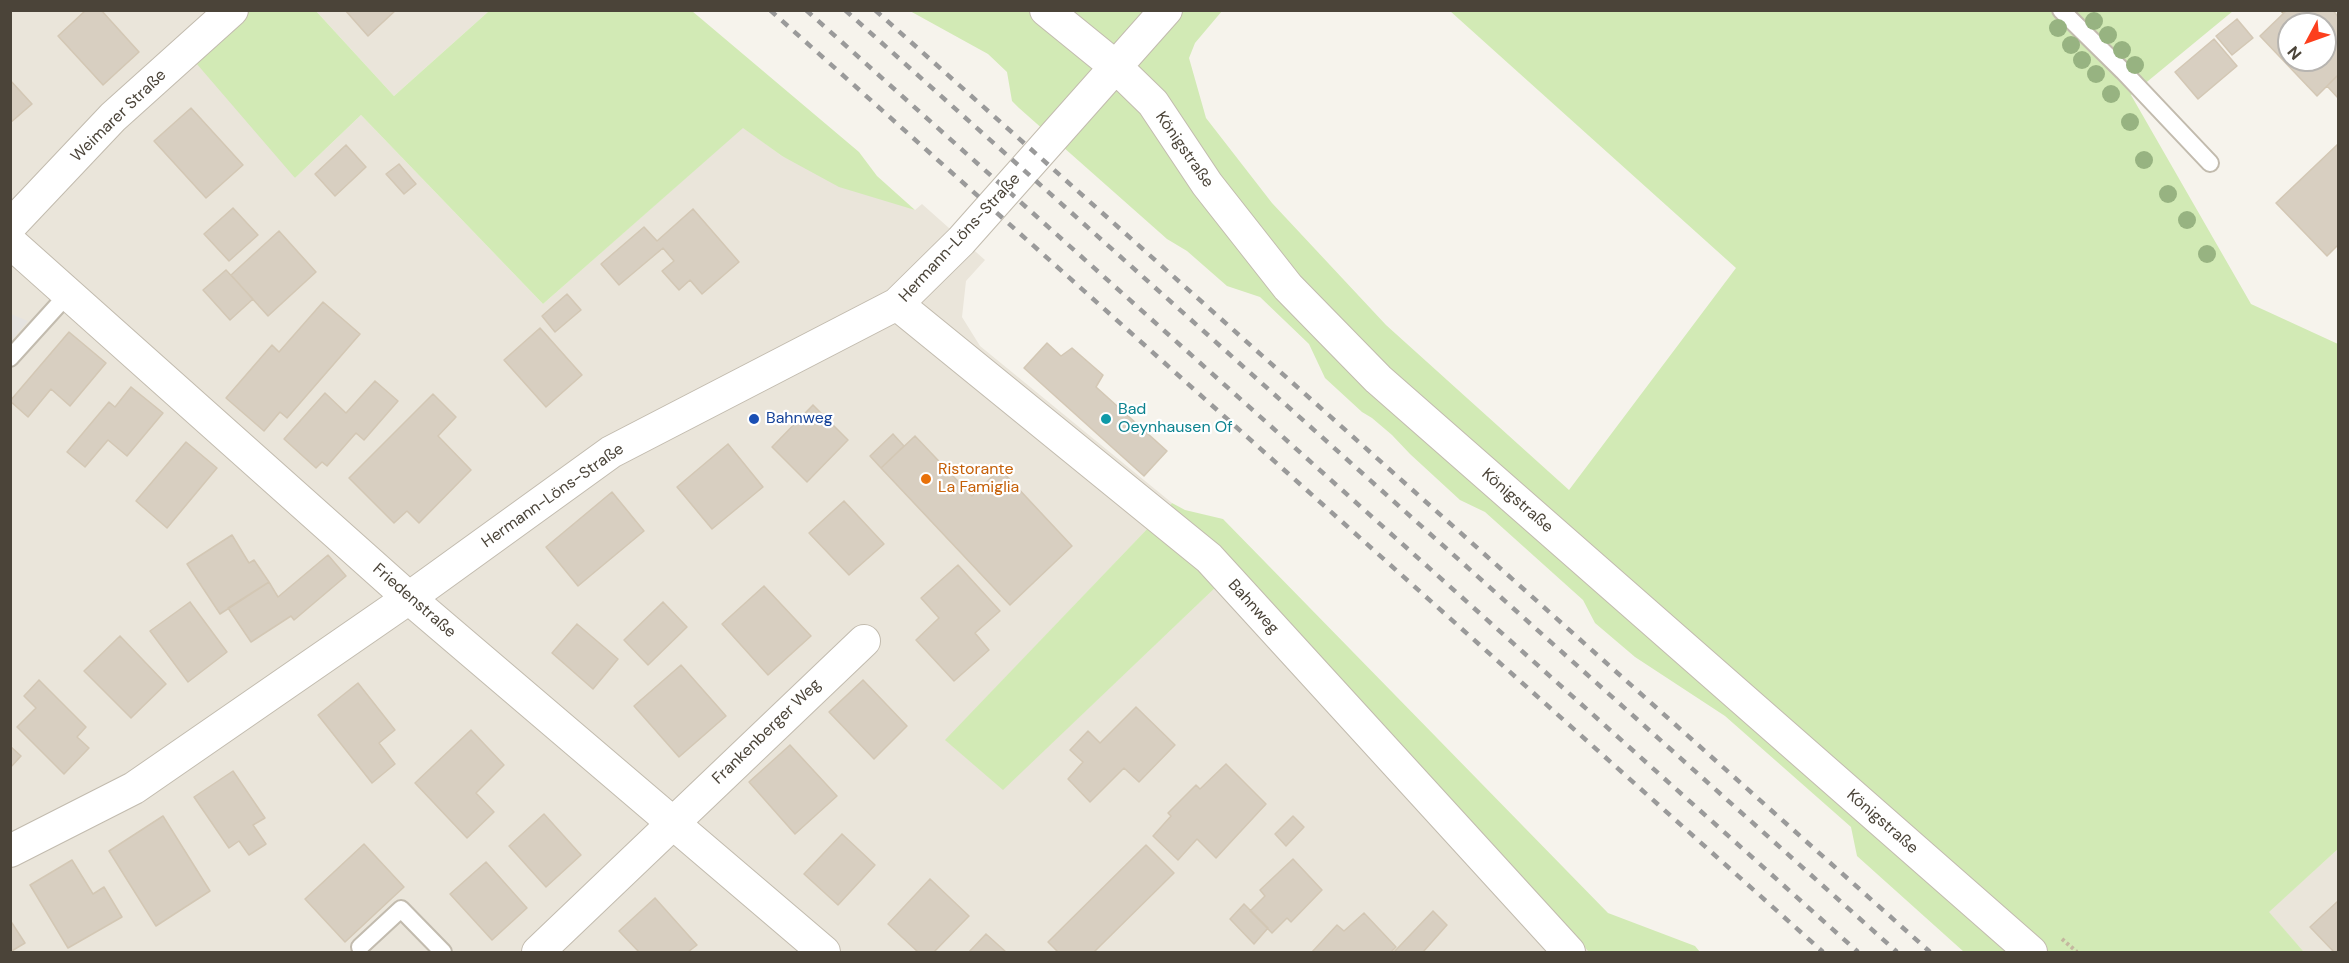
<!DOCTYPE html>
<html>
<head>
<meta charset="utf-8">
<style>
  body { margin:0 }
  #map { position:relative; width:2349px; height:963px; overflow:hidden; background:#f6f3ec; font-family:"DM Sans",sans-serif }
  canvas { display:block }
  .frame { position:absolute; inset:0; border:12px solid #4b4439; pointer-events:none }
  .north { position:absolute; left:2277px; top:12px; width:60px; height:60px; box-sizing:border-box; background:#fff; border:2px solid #b7b4b0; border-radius:50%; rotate:229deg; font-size:16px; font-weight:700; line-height:24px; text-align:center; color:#4b4439 }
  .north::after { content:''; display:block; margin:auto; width:21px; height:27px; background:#fc3f1d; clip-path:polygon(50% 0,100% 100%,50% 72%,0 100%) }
</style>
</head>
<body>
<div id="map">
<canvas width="2349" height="963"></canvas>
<div class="frame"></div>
<div class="north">N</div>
</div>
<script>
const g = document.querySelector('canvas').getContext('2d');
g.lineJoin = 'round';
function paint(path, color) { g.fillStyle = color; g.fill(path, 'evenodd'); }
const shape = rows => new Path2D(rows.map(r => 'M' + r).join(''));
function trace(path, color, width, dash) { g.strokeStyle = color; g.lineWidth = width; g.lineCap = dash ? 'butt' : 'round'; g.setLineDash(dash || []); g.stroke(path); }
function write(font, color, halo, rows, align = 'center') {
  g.font = font + ' "DM Sans",sans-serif'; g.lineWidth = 4.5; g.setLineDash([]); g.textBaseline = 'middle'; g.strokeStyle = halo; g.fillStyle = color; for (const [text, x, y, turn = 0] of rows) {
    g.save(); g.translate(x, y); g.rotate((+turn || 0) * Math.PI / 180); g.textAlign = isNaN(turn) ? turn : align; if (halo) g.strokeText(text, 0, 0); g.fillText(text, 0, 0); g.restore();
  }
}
paint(shape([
  [10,11,241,11,295,178,361,115,543,304,743,127,782,156,915,210,922,204,985,260,966,281,962,317,980,346,1172,503,946,740,1003,789,1238,566,1589,952,11,952],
  [316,11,489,11,394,96],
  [2338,849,2338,952,2304,952,2268,912]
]), '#eae5da');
paint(shape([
  [241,11,316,11,394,96,489,11,692,11,859,152,877,176,915,210,839,187,782,156,743,128,543,304,361,115,295,178,190,56],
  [910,11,1222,11,1195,43,1189,58,1206,118,1272,203,1386,325,1569,490,1736,268,1450,11,2233,11,2131,95,2251,304,2338,344,2338,849,2269,912,2304,952,1964,952,1857,856,1851,827,1725,716,1635,657,1595,623,1583,600,1485,512,1460,500,1410,454,1392,435,1372,418,1362,412,1325,378,1309,344,1260,297,1227,286,1187,251,1167,239,1019,108,1012,101,1007,72,988,54],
  [1172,503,1185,510,1223,519,1608,913,1695,946,1700,952,1589,952,1238,566,1003,790,945,740]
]), '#d2eab5');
paint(shape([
  [11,314,28,321,11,341]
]), '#e5e3e0');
const building = shape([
  [86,10,101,10,139,52,103,85,58,36,86,10],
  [345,10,396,10,368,36,345,10],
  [2287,10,2333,10,2338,17,2338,75,2317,96,2260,36,2287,10],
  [2289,24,2325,24,2325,60,2289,60,2289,24],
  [2237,19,2253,38,2232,55,2216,36,2237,19],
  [2214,39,2237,66,2198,99,2175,72,2214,39],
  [2338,75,2338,98,2327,86,2338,75],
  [10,80,32,104,10,123,10,80],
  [191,108,243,165,206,198,154,141,191,108],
  [2338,144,2338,245,2327,256,2276,203,2338,144],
  [346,145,366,167,335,196,315,174,346,145],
  [399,164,416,184,404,194,386,174,399,164],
  [233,208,258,235,229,261,204,234,233,208],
  [693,209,739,262,702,294,690,280,679,290,662,271,674,261,663,248,619,285,601,264,644,227,657,241,693,209],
  [279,231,316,272,268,316,231,275,279,231],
  [226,270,253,299,230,320,203,290,226,270],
  [567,294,581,310,555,332,542,316,567,294],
  [323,302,360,334,287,418,280,412,264,431,226,398,272,345,279,352,323,302],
  [540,328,582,375,546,407,504,360,540,328],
  [69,332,106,363,70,406,51,389,28,417,10,401,69,332],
  [1047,343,1061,356,1072,348,1103,375,1096,387,1167,451,1144,476,1024,368,1047,343],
  [375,381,398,401,364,440,356,433,327,466,322,462,316,468,284,439,325,393,346,413,375,381],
  [131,387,163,413,127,456,108,440,85,467,67,452,109,402,115,407,131,387],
  [433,394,456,417,438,436,471,470,419,523,407,511,394,523,349,478,433,394],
  [813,405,848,440,807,482,772,447,813,405],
  [893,434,904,446,881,468,870,456,893,434],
  [915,436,972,496,1000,469,1072,546,1010,605,881,468,915,436],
  [186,442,217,468,167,528,136,501,186,442],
  [728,444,763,487,712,529,677,487,728,444],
  [612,492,644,531,578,586,546,547,612,492],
  [844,501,884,544,849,575,809,533,844,501],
  [232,535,249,563,254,560,269,582,220,614,187,564,232,535],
  [328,555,346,576,294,620,291,616,251,642,228,608,269,582,278,597,328,555],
  [958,565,1000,611,975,633,989,650,954,681,916,640,939,618,921,598,958,565],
  [764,586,811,636,768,675,722,624,764,586],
  [190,602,227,652,188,682,150,631,190,602],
  [663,602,687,627,648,665,624,640,663,602],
  [577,624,618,659,593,689,552,653,577,624],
  [120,636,166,684,131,718,84,671,120,636],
  [681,665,726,716,679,757,634,706,681,665],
  [39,680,86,727,77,737,89,748,64,774,17,727,36,708,24,696,39,680],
  [863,680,907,726,874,759,829,712,863,680],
  [358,683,395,730,379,743,395,764,372,783,318,715,358,683],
  [1136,707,1175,745,1139,782,1124,768,1090,802,1068,779,1083,762,1070,750,1088,731,1100,743,1136,707],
  [471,730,504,765,476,793,494,812,467,838,415,783,471,730],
  [790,745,837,796,795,834,749,782,790,745],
  [10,746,21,756,10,768,10,746],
  [1226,764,1266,804,1216,858,1197,839,1178,860,1153,836,1171,816,1168,813,1196,785,1200,789,1226,764],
  [233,771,265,818,253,825,266,844,249,855,239,841,229,848,194,797,233,771],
  [544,814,581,855,546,887,509,846,544,814],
  [163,816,210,891,156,926,109,851,163,816],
  [1293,816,1304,827,1286,846,1275,834,1293,816],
  [842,834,875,865,838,905,804,874,842,834],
  [364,844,404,887,345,942,305,899,364,844],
  [1146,845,1174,873,1094,952,1058,952,1048,942,1146,845],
  [1293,859,1322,890,1291,922,1287,918,1272,933,1250,911,1265,896,1260,890,1293,859],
  [72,860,93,894,104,887,122,917,68,948,30,885,72,860],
  [486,862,527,908,492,940,450,894,486,862],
  [930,879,969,916,934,952,918,952,888,924,930,879],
  [655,898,697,945,688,952,639,952,619,931,655,898],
  [2338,901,2338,952,2334,952,2310,927,2338,901],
  [1244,904,1268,928,1254,944,1230,919,1244,904],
  [1433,911,1447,925,1423,952,1394,952,1433,911],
  [1364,913,1396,947,1391,952,1312,952,1337,925,1344,931,1364,913],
  [10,920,25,943,10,952,10,920],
  [986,934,1006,952,969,952,986,934]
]);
paint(building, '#d8cfc1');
trace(building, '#d3c7b4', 1.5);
const service = shape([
  [2061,10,2123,71,2210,163],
  [10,358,68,294],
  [360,947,401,909,443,952]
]);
const minor = shape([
  [1046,10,1116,67,1153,103,1207,184,1288,287,1378,379,2031,952],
  [10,226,113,117,232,10],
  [10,242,409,598,824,952],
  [897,304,1209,558,1569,952],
  [10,851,134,788,409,598,611,452,897,304,961,241,1166,10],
  [538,952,864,641]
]);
trace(service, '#c2bbae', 20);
trace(minor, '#c2bbae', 34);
trace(shape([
  [2282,10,2284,13],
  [2062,939,2077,952]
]), '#c4b79f', 4, [3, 3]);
trace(service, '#fff', 16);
trace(minor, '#fff', 32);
trace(shape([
  [770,10,1823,952],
  [806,10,1858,952],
  [845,10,1897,952],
  [875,10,1930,952]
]), '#9a9a9a', 4.5, [8, 8]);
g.fillStyle = '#97b381';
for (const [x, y] of [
  [2094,21],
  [2058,28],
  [2108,35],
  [2071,45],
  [2122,50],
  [2082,60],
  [2135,65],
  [2096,74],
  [2111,94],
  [2130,122],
  [2144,160],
  [2168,194],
  [2187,220],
  [2207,254]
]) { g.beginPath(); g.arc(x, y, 9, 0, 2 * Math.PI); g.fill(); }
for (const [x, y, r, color] of [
  [754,419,6,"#1a4fb4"],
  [1106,419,6,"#0f9aa8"],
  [926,479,6,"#e8710a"]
]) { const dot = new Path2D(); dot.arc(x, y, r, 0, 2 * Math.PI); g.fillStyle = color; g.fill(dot); trace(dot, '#fff', 2); }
write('16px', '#4b4439', '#fff', [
  ["Weimarer Straße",119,116,-44],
  ["Königstraße",1184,150,55],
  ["Hermann-Löns-Straße",960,238,-47],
  ["Hermann-Löns-Straße",553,496,-35],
  ["Königstraße",1517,501,41],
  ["Friedenstraße",414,601,41],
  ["Bahnweg",1253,607,48],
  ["Frankenberger Weg",767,732,-44],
  ["Königstraße",1882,822,41]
]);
write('16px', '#0d838f', '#fff', [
  ["Bad",1118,410],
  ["Oeynhausen Of",1118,428]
], 'left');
write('16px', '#164399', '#fff', [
  ["Bahnweg",766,419]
], 'left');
write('16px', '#c56008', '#fff', [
  ["Ristorante",938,470],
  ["La Famiglia",938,488]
], 'left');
</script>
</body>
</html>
